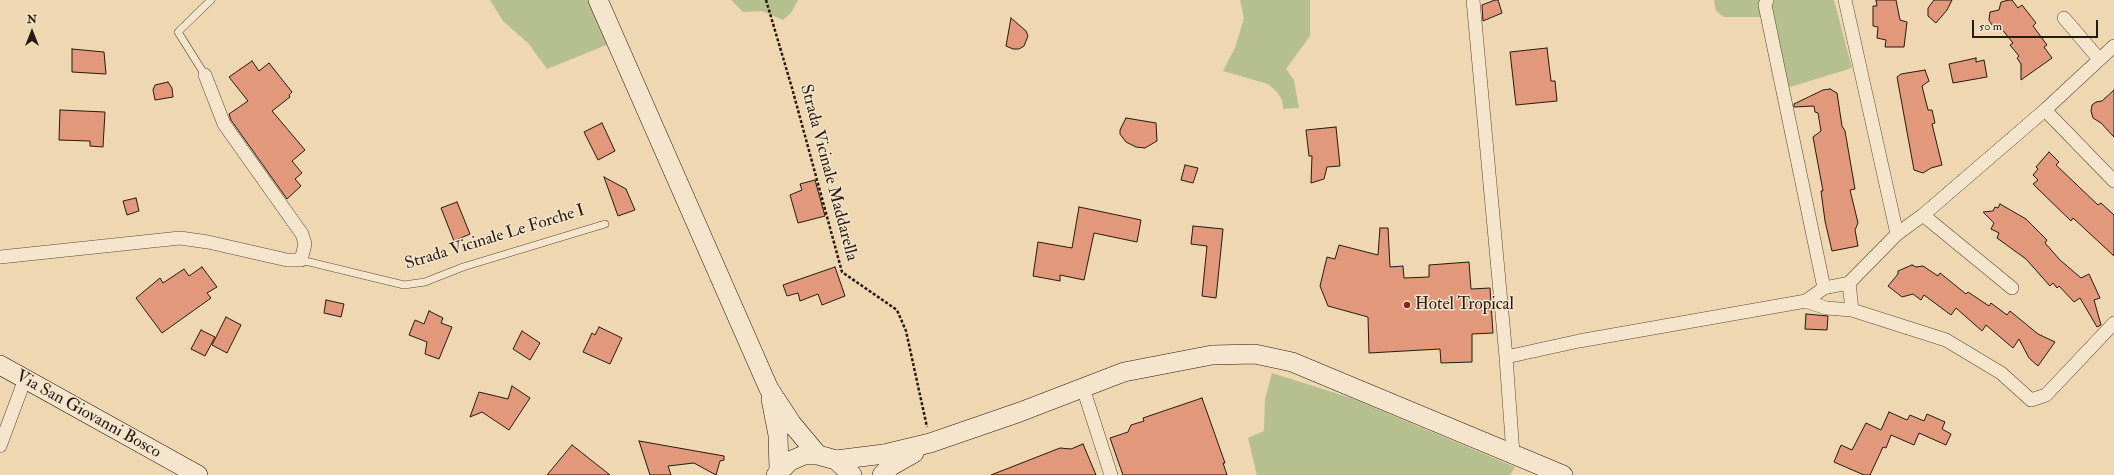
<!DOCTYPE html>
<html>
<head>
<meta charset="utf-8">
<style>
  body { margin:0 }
  #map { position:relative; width:2114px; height:475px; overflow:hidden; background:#efd7b1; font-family:"IM FELL Double Pica",serif }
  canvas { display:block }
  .north { position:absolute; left:12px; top:12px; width:40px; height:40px; -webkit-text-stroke:3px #f5e5cc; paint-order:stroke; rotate:0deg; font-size:11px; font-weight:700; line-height:16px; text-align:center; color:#26190f }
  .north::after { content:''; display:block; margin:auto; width:14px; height:18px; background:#26190f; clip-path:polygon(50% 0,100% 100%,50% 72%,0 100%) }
  .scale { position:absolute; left:1972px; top:20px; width:126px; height:18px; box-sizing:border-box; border:2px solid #26190f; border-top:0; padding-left:5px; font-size:12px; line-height:14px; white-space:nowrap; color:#26190f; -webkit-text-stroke:3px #f5e5cc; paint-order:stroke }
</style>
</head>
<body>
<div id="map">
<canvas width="2114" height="475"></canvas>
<div class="north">N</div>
<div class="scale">50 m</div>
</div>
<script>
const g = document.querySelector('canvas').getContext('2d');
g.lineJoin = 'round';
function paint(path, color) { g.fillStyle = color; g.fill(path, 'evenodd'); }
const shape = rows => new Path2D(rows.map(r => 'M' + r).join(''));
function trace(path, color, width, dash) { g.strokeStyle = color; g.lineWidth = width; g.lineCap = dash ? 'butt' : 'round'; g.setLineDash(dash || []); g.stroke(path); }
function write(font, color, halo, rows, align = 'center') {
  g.font = font + ' "IM FELL Double Pica",serif'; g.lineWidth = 3; g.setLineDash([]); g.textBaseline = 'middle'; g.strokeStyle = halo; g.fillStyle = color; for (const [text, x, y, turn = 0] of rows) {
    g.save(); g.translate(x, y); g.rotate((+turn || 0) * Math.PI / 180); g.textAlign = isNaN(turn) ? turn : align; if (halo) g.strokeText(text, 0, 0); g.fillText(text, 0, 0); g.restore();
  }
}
paint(shape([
  [490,0,589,0,609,44,547,69,528,43,503,21],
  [731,0,798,0,791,13,783,20,762,11,743,12],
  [1240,0,1310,0,1310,36,1286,69,1294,80,1299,108,1283,109,1282,100,1277,92,1268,84,1223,71,1235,48,1244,18],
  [1714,0,1834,0,1852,68,1787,88,1772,17,1724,17,1716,11],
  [1272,373,1351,398,1515,467,1510,475,1257,475,1248,438,1264,431,1265,399]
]), '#b6bf8e');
const building = shape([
  [1495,0,1498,0,1502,13,1483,21,1482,5,1495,0],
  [1876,0,1896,0,1900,20,1907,22,1904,47,1885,47,1886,40,1877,38,1878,27,1873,26,1873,6,1877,6,1876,0],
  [1934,0,1952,0,1947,10,1936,23,1928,16,1928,8,1934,0],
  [2009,0,2012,0,2018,8,2022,5,2036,23,2033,26,2047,45,2044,47,2052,58,2021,80,2021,64,2017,58,2019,56,2010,45,2013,43,2001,28,1992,25,1989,20,1990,12,1999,10,2001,2,2009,0],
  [1011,18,1026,31,1028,36,1024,46,1019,49,1013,49,1006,46,1011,18],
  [1547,48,1551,81,1555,81,1557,101,1516,105,1510,52,1547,48],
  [72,49,104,52,106,74,72,72,72,49],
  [1976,58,1976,62,1984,60,1987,77,1953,83,1949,64,1976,58],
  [252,61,259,71,269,63,292,92,289,95,290,97,272,111,305,150,292,161,302,173,295,179,301,186,287,199,231,120,229,114,248,101,229,77,252,61],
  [1925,70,1929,81,1922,86,1928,110,1932,110,1935,123,1932,124,1942,165,1931,168,1923,173,1914,170,1897,77,1901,74,1925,70],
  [168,82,172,88,173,97,155,100,153,90,155,85,168,82],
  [1830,89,1837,93,1842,126,1845,131,1855,189,1850,190,1858,223,1855,230,1858,246,1832,251,1825,221,1821,191,1823,191,1813,137,1821,131,1818,113,1815,112,1814,106,1794,107,1794,104,1823,90,1830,89],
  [2114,90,2114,137,2101,123,2093,118,2091,111,2092,105,2096,102,2102,101,2114,90],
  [60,110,105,112,103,147,90,146,90,141,59,140,60,110],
  [1126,118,1156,123,1157,141,1145,148,1136,147,1126,142,1120,134,1120,130,1126,118],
  [602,123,615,151,598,160,584,132,602,123],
  [1336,127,1340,166,1327,167,1324,179,1311,183,1312,156,1309,156,1306,130,1336,127],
  [2049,152,2059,162,2056,165,2098,205,2101,203,2114,215,2114,256,2073,218,2071,221,2033,184,2038,180,2033,175,2038,169,2036,167,2049,152],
  [1185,165,1198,168,1193,183,1181,180,1185,165],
  [604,177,626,189,635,210,618,216,604,177],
  [815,180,825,216,798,223,790,195,802,190,800,184,815,180],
  [136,198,139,211,127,215,123,201,136,198],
  [457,202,470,234,454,241,441,208,457,202],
  [2000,204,2026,219,2047,240,2045,243,2060,260,2081,278,2089,274,2100,298,2094,300,2101,325,2097,327,2080,298,2074,302,2059,286,2057,288,2053,283,2050,286,2026,259,1997,238,1999,233,1991,229,1994,223,1983,212,1993,211,1995,207,1998,208,2000,204],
  [1079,207,1141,220,1137,242,1094,233,1084,280,1060,275,1060,281,1033,276,1038,242,1072,248,1079,207],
  [1193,226,1223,229,1216,298,1202,296,1207,246,1191,244,1193,226],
  [1380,228,1388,228,1390,267,1403,266,1404,278,1429,277,1429,265,1469,262,1471,289,1490,288,1493,333,1472,334,1472,362,1441,363,1440,349,1369,353,1368,317,1328,306,1320,286,1327,257,1335,259,1339,245,1378,255,1380,228],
  [1912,265,1916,267,1923,266,1938,276,1940,273,1966,294,1968,292,1989,306,1991,303,2007,315,2010,311,2038,334,2055,342,2038,366,2029,358,2019,339,2013,348,1986,325,1982,331,1956,308,1951,315,1924,295,1921,300,1913,294,1902,297,1888,286,1898,274,1898,271,1912,265],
  [202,267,217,287,207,293,211,298,162,333,136,298,160,278,163,283,184,269,189,276,202,267],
  [835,267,845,296,822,305,818,294,800,301,798,293,787,296,783,285,835,267],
  [326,300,344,304,341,317,324,313,326,300],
  [429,311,443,318,441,323,452,327,439,359,425,354,427,342,409,335,415,320,424,324,429,311],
  [1806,314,1828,316,1827,330,1805,329,1806,314],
  [226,317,241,325,227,353,212,345,226,317],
  [599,327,622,338,610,364,583,352,592,333,595,335,599,327],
  [201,330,215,337,205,356,191,349,201,330],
  [522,331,540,343,530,360,513,349,522,331],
  [512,386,530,398,509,430,482,412,470,417,479,392,508,399,512,386],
  [1202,398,1225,463,1223,463,1227,475,1123,475,1110,438,1128,432,1131,425,1144,421,1143,418,1202,398],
  [1889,412,1907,420,1910,415,1924,421,1927,414,1945,422,1942,429,1951,434,1946,445,1919,433,1914,445,1891,435,1886,448,1883,447,1870,475,1864,475,1834,462,1841,445,1852,450,1866,423,1881,430,1889,412],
  [639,441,724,456,724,460,720,461,716,475,694,463,668,466,671,475,650,475,639,441],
  [1083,444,1096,475,991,475,1060,448,1071,449,1083,444],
  [572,445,610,475,547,475,572,445]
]);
paint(building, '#e2987b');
trace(building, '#26190f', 1);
const lane = shape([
  [205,75,178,32,211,0],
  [301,260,404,285,425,282,463,267,605,224]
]);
const street = shape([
  [1473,0,1506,357],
  [1767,0,1765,5,1824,288],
  [1845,0,1897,234],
  [2064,18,2099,59],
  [2045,110,2114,181],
  [1923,215,2012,288],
  [0,257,180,238,208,242,287,260,301,260,305,244,302,234,224,124,205,75],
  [1806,301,1824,288,1849,283],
  [1852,310,1849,283,1897,234,1923,215,2045,110,2114,46],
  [1083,388,1111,475],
  [0,446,25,379],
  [1513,454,1506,357,1579,341,1806,301,1826,308,1852,310,1946,340,2001,373,2031,400,2046,395,2114,323]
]);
const secondary = shape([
  [598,0,769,389,792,424,818,455],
  [0,365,198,475],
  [771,399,778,435,779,470],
  [836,460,884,454,930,443,1020,412,1124,372,1212,355,1255,354,1292,362,1563,475],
  [776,475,790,461,804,455,818,455,836,460,852,475],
  [882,475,891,466,914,453]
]);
trace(lane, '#584838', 8);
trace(street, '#584838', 14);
trace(secondary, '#26190f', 20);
trace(shape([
  [766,0,792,88,842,272,897,310,906,331,927,427]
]), '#26190f', 2.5, [3, 2]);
trace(lane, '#f5e5cc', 7);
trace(street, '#f5e5cc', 13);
trace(secondary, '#f5e5cc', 19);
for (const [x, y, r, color] of [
  [1407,305,4,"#8f2418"]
]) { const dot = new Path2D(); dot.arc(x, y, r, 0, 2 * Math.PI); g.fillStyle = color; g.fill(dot); trace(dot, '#f5e5cc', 1.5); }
write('17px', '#26190f', '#f5e5cc', [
  ["Strada Vicinale Maddarella",828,173,75],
  ["Strada Vicinale Le Forche I",495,238,-17],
  ["Via San Giovanni Bosco",88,415,29]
]);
write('17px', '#26190f', '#f5e5cc', [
  ["Hotel Tropical",1415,305]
], 'left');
</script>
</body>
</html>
